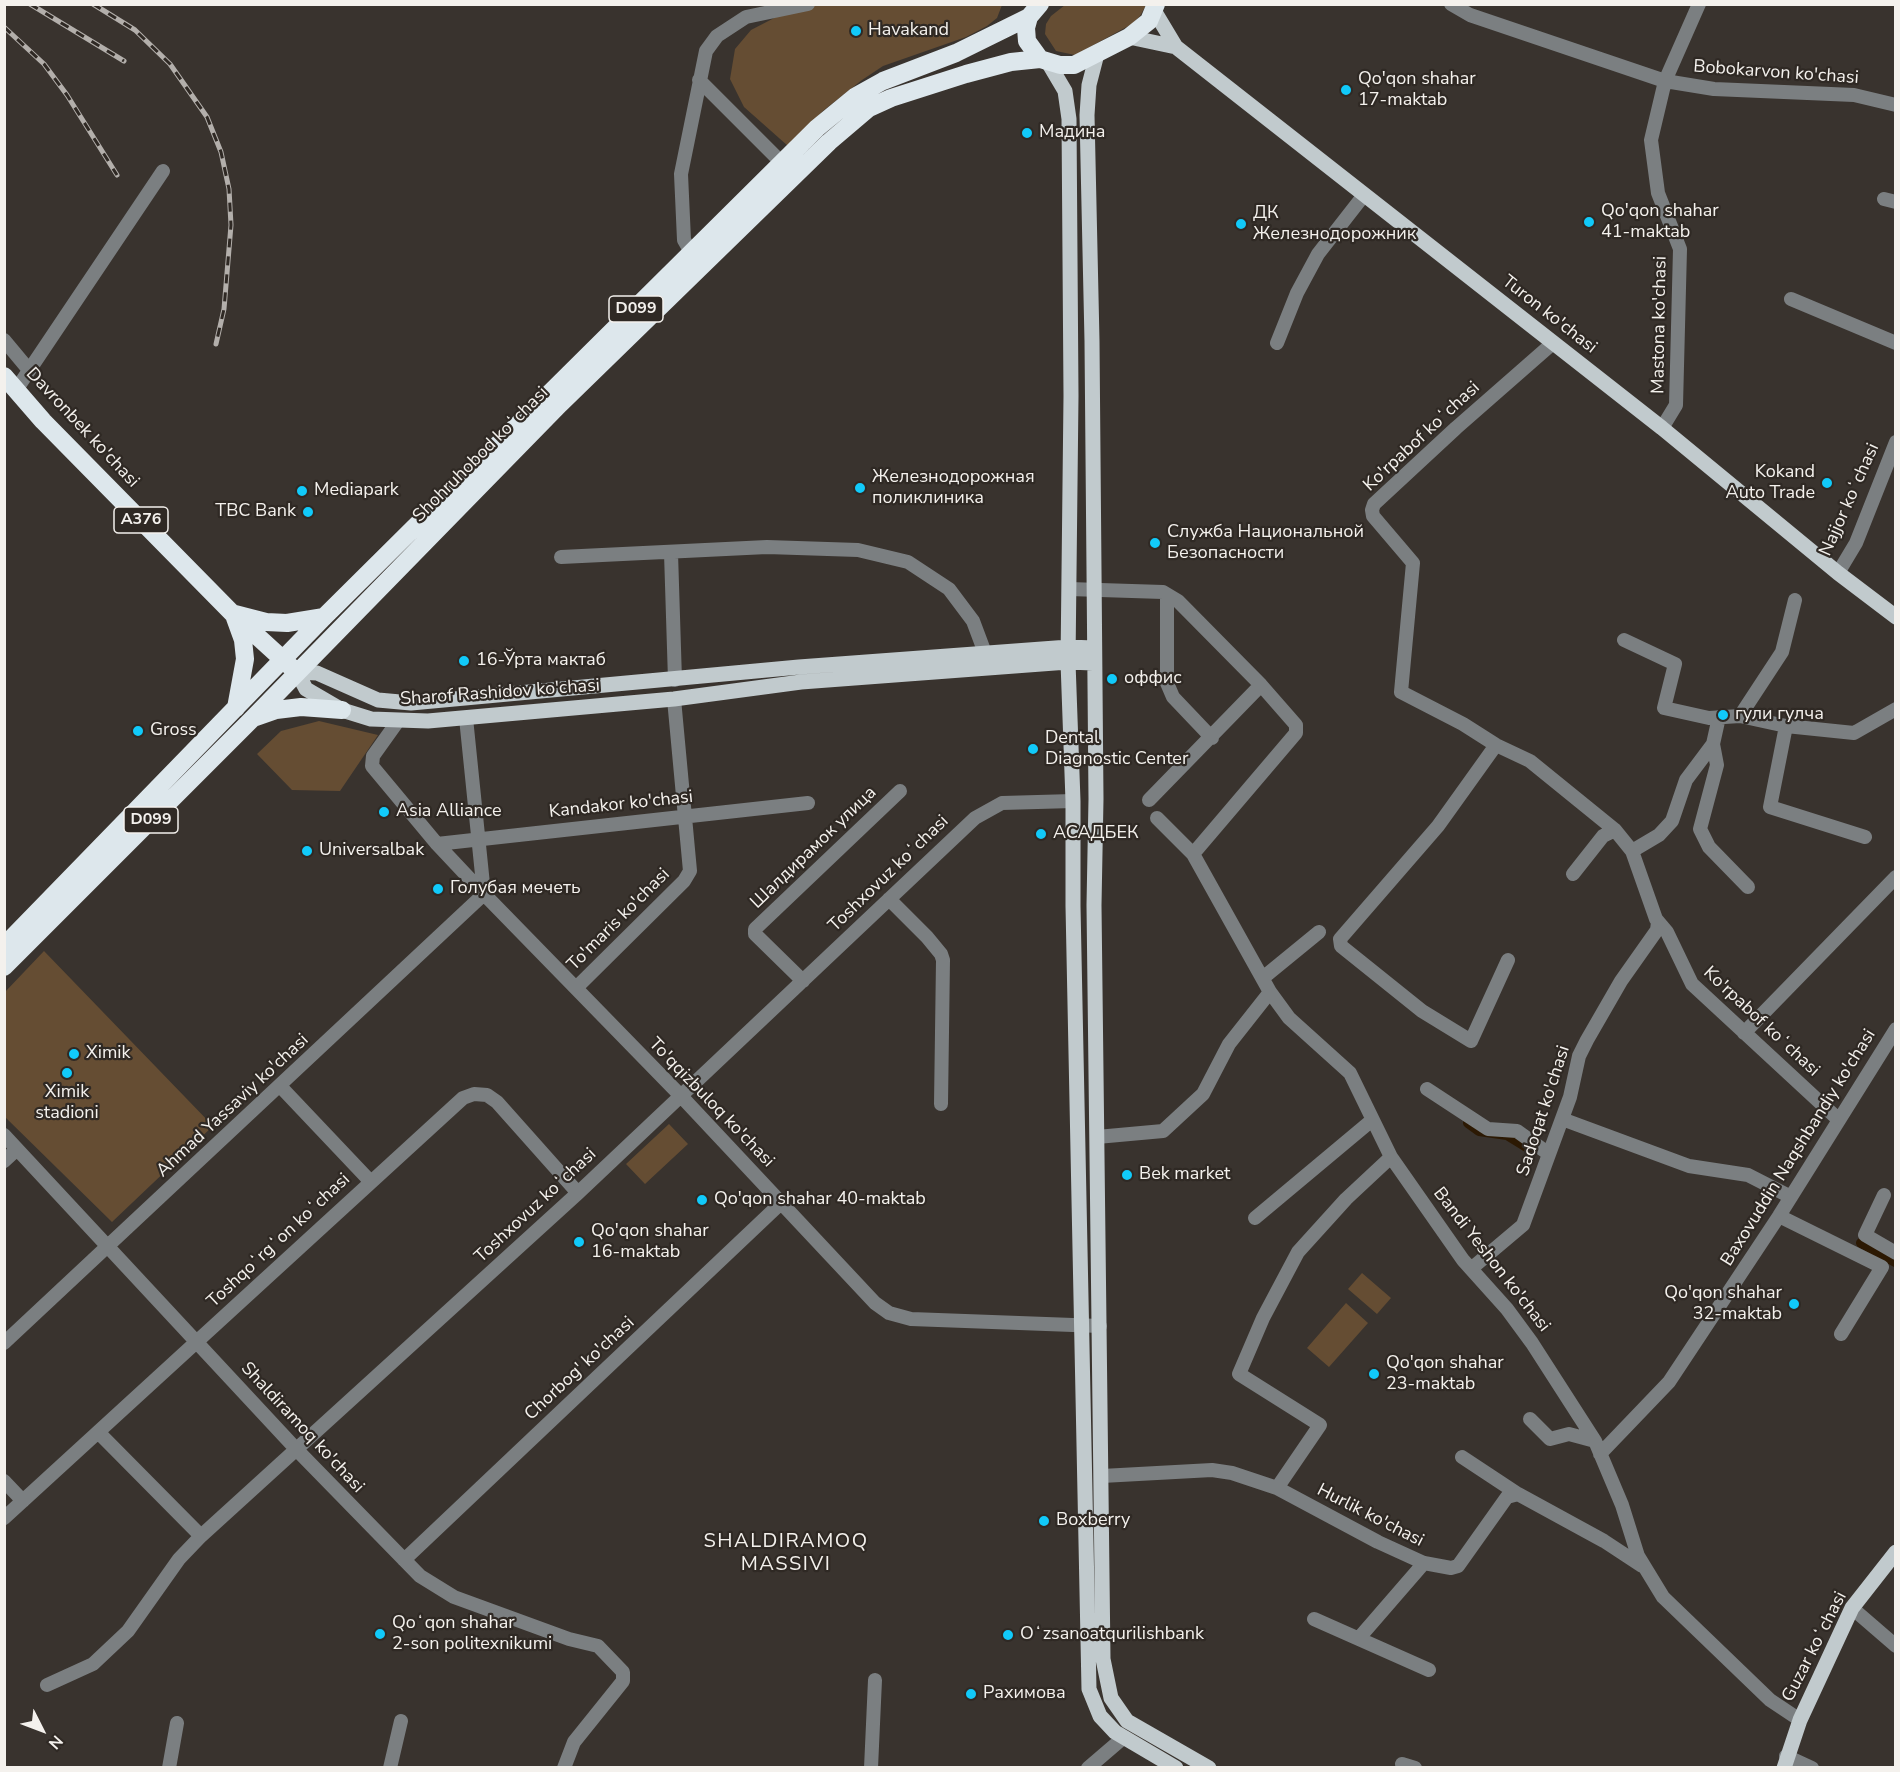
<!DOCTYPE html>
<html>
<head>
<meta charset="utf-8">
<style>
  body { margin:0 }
  #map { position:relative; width:1900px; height:1772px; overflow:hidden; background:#39332e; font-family:"Nunito Sans",sans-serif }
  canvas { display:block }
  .frame { position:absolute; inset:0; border:6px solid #f4f1ed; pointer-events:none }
  .north { position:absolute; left:12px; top:1700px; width:60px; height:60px; -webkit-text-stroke:4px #2f2924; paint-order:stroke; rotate:132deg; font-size:16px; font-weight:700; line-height:24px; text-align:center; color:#f4f1ed }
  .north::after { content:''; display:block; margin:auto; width:21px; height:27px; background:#f4f1ed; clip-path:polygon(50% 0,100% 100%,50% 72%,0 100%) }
</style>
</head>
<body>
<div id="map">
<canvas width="1900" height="1772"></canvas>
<div class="frame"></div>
<div class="north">N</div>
</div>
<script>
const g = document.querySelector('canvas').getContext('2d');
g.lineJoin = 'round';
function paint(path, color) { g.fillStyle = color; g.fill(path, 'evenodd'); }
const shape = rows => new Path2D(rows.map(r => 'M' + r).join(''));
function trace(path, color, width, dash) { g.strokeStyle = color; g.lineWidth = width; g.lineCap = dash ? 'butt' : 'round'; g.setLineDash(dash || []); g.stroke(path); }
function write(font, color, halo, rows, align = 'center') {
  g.font = font + ' "Nunito Sans",sans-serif'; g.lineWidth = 4.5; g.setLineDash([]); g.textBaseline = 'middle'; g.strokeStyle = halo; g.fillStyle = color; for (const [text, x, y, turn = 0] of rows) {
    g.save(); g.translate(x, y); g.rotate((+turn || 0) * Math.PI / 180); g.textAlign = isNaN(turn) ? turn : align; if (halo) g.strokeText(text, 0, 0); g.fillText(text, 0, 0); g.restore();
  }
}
paint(shape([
  [821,4,1002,5,997,18,987,26,966,37,883,66,862,80,824,110,788,146,744,107,730,79,735,49,751,30,778,16],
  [1065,5,1146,5,1140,16,1132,24,1075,55,1056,51,1045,34,1046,24,1051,16],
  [319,721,378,735,340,791,292,790,257,754,281,731],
  [44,951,213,1126,112,1222,5,1117,5,992],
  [669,1124,688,1144,645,1184,626,1164],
  [1362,1273,1391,1298,1377,1314,1348,1289],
  [1346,1303,1368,1323,1329,1367,1307,1348]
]), '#654d33');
trace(shape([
  [1468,1123,1479,1131,1507,1135,1533,1151],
  [1861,1243,1895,1262]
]), '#2c1903', 10);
trace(shape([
  [1451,4,1470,15,1665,81,1714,89,1854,95,1896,105],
  [699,80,787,168],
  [1884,199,1896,202],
  [692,254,684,240,681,174,706,51,717,36,746,17,808,4],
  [1791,299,1896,343],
  [4,340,29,370],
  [1277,343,1297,293,1318,254,1364,195],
  [1553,343,1456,428,1374,504,1372,510,1373,516,1413,563,1401,692,1463,724,1496,745,1530,761,1615,830,1632,851,1656,919,1667,932,1692,984,1839,1120],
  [16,390,163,171],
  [1662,428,1676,405,1680,249,1658,193,1651,140,1665,81,1699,4],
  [671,553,675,680],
  [561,557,767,547,858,550,908,562,949,589,973,621,985,653],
  [1838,573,1856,543,1896,442],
  [1069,589,1163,592,1178,601,1261,685,1296,725,1296,733,1193,854,1270,992,1289,1018,1350,1073,1391,1157,1463,1260,1507,1309,1532,1343,1595,1441,1622,1505,1638,1556,1663,1597,1770,1700,1800,1720],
  [1167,595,1167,683,1173,697,1212,738],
  [1624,640,1675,664,1664,708,1709,718,1740,716,1786,726,1854,733,1896,709],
  [1740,716,1782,652,1795,600],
  [466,718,484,894,681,1096,875,1303,889,1313,911,1319,1100,1326],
  [1786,726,1770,807,1865,837],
  [1713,744,1717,765,1700,829,1709,847,1748,887],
  [1496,745,1438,826,1340,939,1341,946,1422,1011,1471,1041,1508,960],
  [1149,800,1261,685],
  [1157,818,1193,854],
  [437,844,808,803],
  [1632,851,1659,835,1672,821,1686,780,1713,744,1719,717],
  [1573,874,1603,836,1615,830],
  [889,899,927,937,941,954,943,960,941,1104],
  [1264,977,1319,932],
  [803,981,755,934,755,929,900,791],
  [576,988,684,881,690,871,674,699],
  [1744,1033,1896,877],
  [280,1086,370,1181],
  [1427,1089,1488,1129,1517,1131,1549,1154],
  [1562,1119,1689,1166,1748,1175,1791,1197],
  [4,1135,297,1450,420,1576,454,1597,569,1639,598,1646,623,1672,623,1681,574,1742,564,1768],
  [1097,1137,1163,1131,1203,1094,1229,1044,1270,992],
  [4,1161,17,1149],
  [1884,1195,1865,1235,1896,1253],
  [1779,1216,1882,1267,1841,1334],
  [1255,1218,1371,1121],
  [1472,1268,1523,1225,1570,1097,1579,1056,1587,1040,1621,981,1657,930,1658,922],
  [4,1343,484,894,437,844,372,766,373,756,398,721],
  [1530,1419,1550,1439,1569,1434,1595,1441],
  [98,1432,201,1536],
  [1600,1454,1669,1382,1779,1216,1896,1029],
  [1462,1457,1518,1494],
  [1102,1476,1212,1470,1232,1473,1277,1488,1378,1542,1424,1563,1451,1568,1458,1566,1507,1497,1518,1494,1604,1541,1642,1566],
  [4,1481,23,1501],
  [1277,1488,1320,1425,1239,1374,1263,1318,1298,1252,1346,1199,1391,1157],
  [4,1518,463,1098,474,1094,487,1095,497,1102,578,1193],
  [404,1560,781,1203],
  [1852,1608,1896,1646],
  [1314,1619,1429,1670],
  [1359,1638,1424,1563],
  [47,1685,93,1664,128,1631,179,1559,201,1536,578,1193,975,818,1002,803,1073,801],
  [1786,1756,1812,1768],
  [1402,1764,1415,1768],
  [169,1768,177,1723],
  [390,1768,401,1721],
  [871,1768,875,1680],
  [1088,1768,1123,1738]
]), '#7b7f81', 14);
trace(shape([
  [1155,12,1176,47,1662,428,1838,573,1896,617],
  [1129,37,1176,47],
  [1097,54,1089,85,1087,115,1092,341,1096,799,1094,905,1103,1659,1111,1698,1127,1721,1209,1768],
  [1049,64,1065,91,1069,119,1071,396,1068,662,1073,801,1073,906,1089,1689,1100,1716,1115,1732,1176,1768],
  [297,672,306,689,342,710,371,719,428,721,674,699,801,682,1068,662,1093,663],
  [297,672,317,673,378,700,411,703,799,667,1069,647,1093,648],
  [1784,1768,1800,1720,1852,1608,1896,1552]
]), '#c1cacd', 15);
trace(shape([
  [1040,4,1029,17,1026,28,1027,41,1040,59,1060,65,1074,65,1129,37,1149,21,1156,4],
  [4,376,43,421,233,614,291,667],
  [235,614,266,622,287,623,324,617],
  [235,618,243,640,245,659,236,708],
  [256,717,276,710,301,707,342,710],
  [4,946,324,617,817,128,856,96,883,81,956,53,1029,17],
  [4,967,254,717,560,404,829,142,869,108,891,98,966,74,1011,62,1040,59]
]), '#dde7ec', 18);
const rail = shape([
  [30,4,124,61],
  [93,4,135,30,170,64,207,117,221,152,229,189,231,225,224,309,216,344],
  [4,27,44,64,67,95,117,175]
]);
trace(rail, '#b3afab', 5);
trace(rail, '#2f2924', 3, [9]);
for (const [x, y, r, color] of [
  [856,31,6,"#11cafa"],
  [1346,90,6,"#11cafa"],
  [1027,133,6,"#11cafa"],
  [1589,222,6,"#11cafa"],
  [1241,224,6,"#11cafa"],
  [1827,483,6,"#11cafa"],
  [860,488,6,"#11cafa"],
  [302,491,6,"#11cafa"],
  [308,512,6,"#11cafa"],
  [1155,543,6,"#11cafa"],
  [464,661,6,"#11cafa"],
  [1112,679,6,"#11cafa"],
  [1723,715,6,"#11cafa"],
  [138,731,6,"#11cafa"],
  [1033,749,6,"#11cafa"],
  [384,812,6,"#11cafa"],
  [1041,834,6,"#11cafa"],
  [307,851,6,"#11cafa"],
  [438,889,6,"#11cafa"],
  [74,1054,6,"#11cafa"],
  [67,1073,6,"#11cafa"],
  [1127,1175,6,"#11cafa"],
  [702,1200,6,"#11cafa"],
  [579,1242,6,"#11cafa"],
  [1794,1304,6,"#11cafa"],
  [1374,1374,6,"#11cafa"],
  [1044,1521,6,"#11cafa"],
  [380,1634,6,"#11cafa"],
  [1008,1635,6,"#11cafa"],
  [971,1694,6,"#11cafa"]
]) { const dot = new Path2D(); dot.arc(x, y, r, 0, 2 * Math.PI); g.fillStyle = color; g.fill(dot); trace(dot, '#2f2924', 2); }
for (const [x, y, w] of [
  [636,309,54],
  [141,520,54],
  [151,820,54]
]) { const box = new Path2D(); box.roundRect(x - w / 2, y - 13, w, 26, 4.5); g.fillStyle = '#2f2924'; g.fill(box); trace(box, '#f4f1ed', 1.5); }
write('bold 16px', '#f4f1ed', null, [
  ["D099",636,309],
  ["A376",141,520],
  ["D099",151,820]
]);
write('18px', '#f4f1ed', '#2f2924', [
  ["Havakand",868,31],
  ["Qo'qon shahar",1358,80],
  ["17-maktab",1358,101],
  ["Мадина",1039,133],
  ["Qo'qon shahar",1601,212],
  ["41-maktab",1601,233],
  ["ДК",1253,214],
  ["Железнодорожник",1253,235],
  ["Kokand",1815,473,"right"],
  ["Auto Trade",1815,494,"right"],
  ["Железнодорожная",872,478],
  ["поликлиника",872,499],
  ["Mediapark",314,491],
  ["TBC Bank",296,512,"right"],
  ["Служба Национальной",1167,533],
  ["Безопасности",1167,554],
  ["16-Ўрта мактаб",476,661],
  ["оффис",1124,679],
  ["гули гулча",1735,715],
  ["Gross",150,731],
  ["Dental",1045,739],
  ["Diagnostic Center",1045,760],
  ["Asia Alliance",396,812],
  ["АСАДБЕК",1053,834],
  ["Universalbak",319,851],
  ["Голубая мечеть",450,889],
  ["Ximik",86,1054],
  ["Ximik",67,1093,"center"],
  ["stadioni",67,1114,"center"],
  ["Bek market",1139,1175],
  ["Qo'qon shahar 40-maktab",714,1200],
  ["Qo'qon shahar",591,1232],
  ["16-maktab",591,1253],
  ["Qo'qon shahar",1782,1294,"right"],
  ["32-maktab",1782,1315,"right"],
  ["Qo'qon shahar",1386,1364],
  ["23-maktab",1386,1385],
  ["Boxberry",1056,1521],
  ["Qoʻqon shahar",392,1624],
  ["2-son politexnikumi",392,1645],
  ["Oʻzsanoatqurilishbank",1020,1635],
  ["Рахимова",983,1694]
], 'left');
write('18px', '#f4f1ed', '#2f2924', [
  ["Bobokarvon ko'chasi",1776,73,4],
  ["Turon ko'chasi",1549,315,38],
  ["Mastona ko'chasi",1660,325,-89],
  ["Davronbek ko'chasi",82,428,47],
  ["Ko'rpabof koʻchasi",1422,437,-43],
  ["Shohruhobod koʻchasi",481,455,-45],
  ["Najjor koʻchasi",1850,500,-66],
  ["Sharof Rashidov ko'chasi",500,693,-4],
  ["Kandakor ko'chasi",621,805,-6],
  ["Шалдирамок улица",814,848,-44],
  ["Toshxovuz koʻchasi",889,874,-44],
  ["To'maris ko'chasi",619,920,-45],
  ["Ko'rpabof koʻchasi",1761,1022,43],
  ["To'qqizbuloq ko'chasi",711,1103,46],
  ["Ahmad Yassaviy ko'chasi",233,1106,-43],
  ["Sadoqat ko'chasi",1544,1111,-72],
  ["Baxovuddin Naqshbandiy ko'chasi",1799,1148,-58],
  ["Toshxovuz koʻchasi",536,1206,-43],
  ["Toshqoʻrgʻon koʻchasi",279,1241,-43],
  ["Bandi Yeshon ko'chasi",1491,1260,52],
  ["Chorbog' ko'chasi",580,1369,-43],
  ["Shaldiramoq ko'chasi",302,1428,47],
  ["Hurlik ko'chasi",1370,1516,27],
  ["Guzar koʻchasi",1815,1647,-63]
]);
g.letterSpacing = '1.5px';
write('20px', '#f4f1ed', '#2f2924', [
  ["SHALDIRAMOQ",786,1542],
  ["MASSIVI",786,1565]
]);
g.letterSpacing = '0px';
</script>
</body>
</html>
